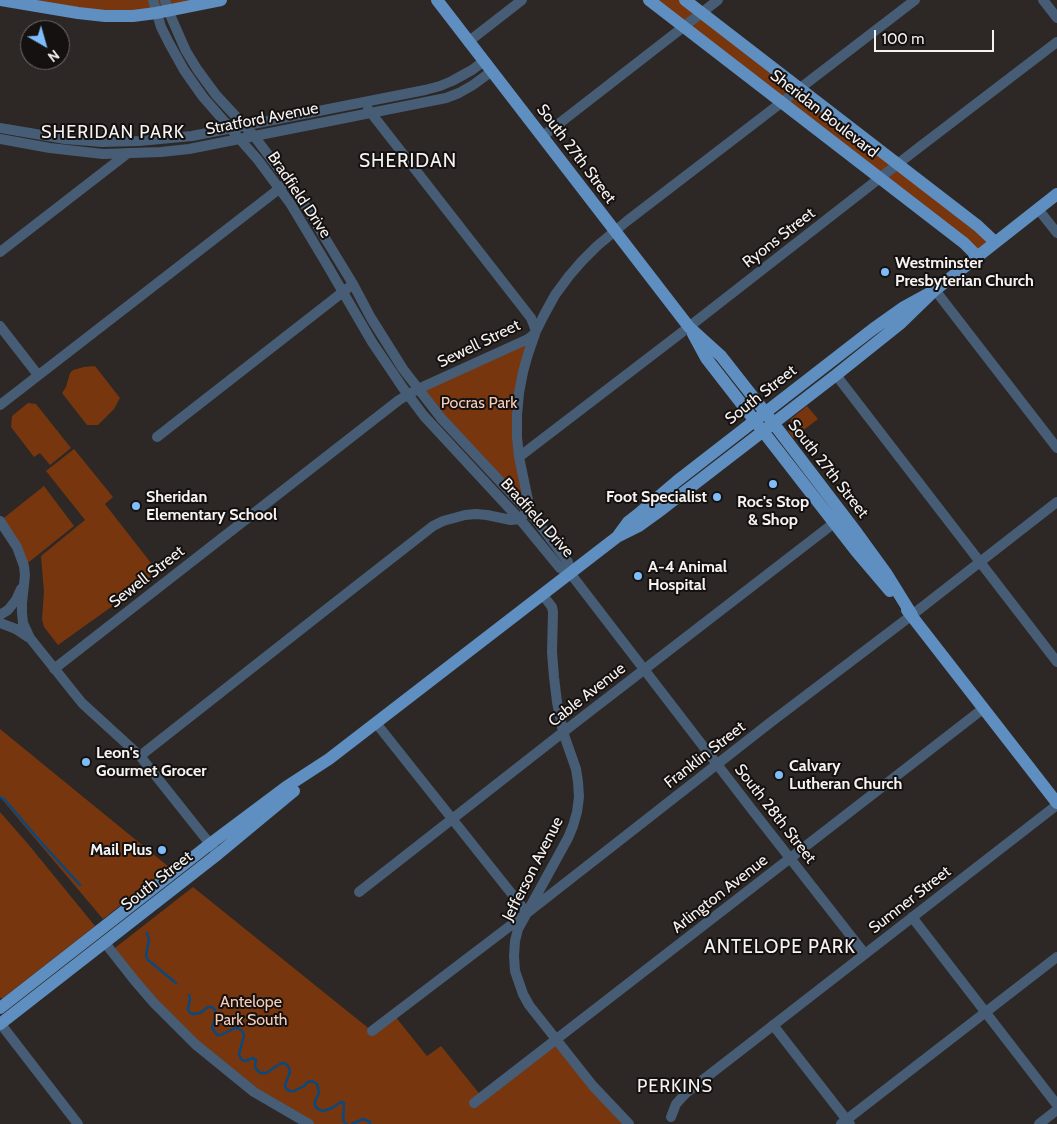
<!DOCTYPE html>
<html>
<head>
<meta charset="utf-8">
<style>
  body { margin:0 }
  #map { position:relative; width:1057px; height:1124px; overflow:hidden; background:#2d2826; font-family:Cabin,sans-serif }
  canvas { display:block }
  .north { position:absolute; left:20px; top:20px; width:50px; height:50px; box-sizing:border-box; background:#141110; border:1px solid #6e6b6a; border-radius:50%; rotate:142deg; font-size:14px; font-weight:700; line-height:20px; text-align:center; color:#f5f2f0 }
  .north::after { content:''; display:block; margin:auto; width:18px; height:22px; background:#81bcfa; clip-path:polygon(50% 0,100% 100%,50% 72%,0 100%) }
  .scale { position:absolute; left:874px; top:30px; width:120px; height:22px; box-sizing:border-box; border:2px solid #f5f2f0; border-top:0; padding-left:6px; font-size:15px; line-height:18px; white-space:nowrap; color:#f5f2f0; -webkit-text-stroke:4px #141110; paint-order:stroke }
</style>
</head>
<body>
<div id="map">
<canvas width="1057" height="1124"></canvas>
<div class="north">N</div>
<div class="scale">100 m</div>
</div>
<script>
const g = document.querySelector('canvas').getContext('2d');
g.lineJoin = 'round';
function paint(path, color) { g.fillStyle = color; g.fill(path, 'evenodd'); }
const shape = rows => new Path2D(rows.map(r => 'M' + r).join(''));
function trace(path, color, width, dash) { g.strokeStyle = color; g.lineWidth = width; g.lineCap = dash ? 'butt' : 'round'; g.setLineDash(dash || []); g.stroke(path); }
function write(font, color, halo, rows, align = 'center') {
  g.font = font + ' Cabin,sans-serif'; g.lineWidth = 4; g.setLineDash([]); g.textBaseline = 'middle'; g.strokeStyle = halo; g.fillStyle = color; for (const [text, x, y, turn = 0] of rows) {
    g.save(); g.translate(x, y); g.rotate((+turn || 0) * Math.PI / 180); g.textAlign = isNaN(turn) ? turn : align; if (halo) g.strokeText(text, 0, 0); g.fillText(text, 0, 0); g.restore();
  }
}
paint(shape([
  [0,0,221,0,133,16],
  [649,0,685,0,995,242,977,256],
  [528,339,517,415,528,511,418,389],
  [95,366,120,398,114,409,98,425,87,425,62,393,66,387,70,373,73,370,84,367],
  [28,403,36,404,71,448,50,465,40,453,34,457,11,427,12,416],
  [807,406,818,419,793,438,788,431,791,419],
  [74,449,113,497,105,504,158,572,135,590,58,645,44,627,42,619,44,592,41,556,85,520,46,471],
  [44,486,74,526,24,566,0,521],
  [0,729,169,867,103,919,0,797],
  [0,812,28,844,95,926,3,998,0,998],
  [193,887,372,1031,394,1015,427,1056,441,1046,482,1097,556,1040,629,1124,309,1124,218,1064,111,951]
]), '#77360d');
trace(shape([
  [0,797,4,799,17,814,40,841,80,885],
  [147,933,149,940,146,956,148,960,176,983],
  [189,995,190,999,188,1009,190,1013,194,1014,200,1013,208,1007,212,1007,215,1010,216,1015,212,1028,217,1035,221,1035,235,1028,238,1028,242,1031,244,1036,239,1054,241,1059,245,1061,253,1058,256,1060,255,1065,256,1069,260,1073,266,1073,280,1064,282,1063,286,1064,289,1068,290,1072,286,1082,285,1087,289,1091,294,1091,304,1086,308,1082,312,1081,314,1082,317,1084,319,1093,315,1101,315,1106,318,1109,323,1111,332,1108,341,1102,344,1103,343,1119,344,1122,347,1124],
  [352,1124,363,1119,370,1122,370,1124]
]), '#09497f', 2.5);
trace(shape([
  [153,0,161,27,169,43,184,70,203,97,258,160,290,203,326,263,372,342,403,388,424,416,523,523,560,568,570,573,753,811,865,954],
  [165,0,168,10,178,33,186,51,197,69,216,95,254,136,300,197,353,284,371,318,403,369,441,418,537,521,568,562,570,573],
  [1043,0,1057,18],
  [468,42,522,0],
  [368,109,531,318,536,331],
  [0,128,65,139,102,142,139,141,192,136,425,90,440,86,452,81,472,70,484,61],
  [543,136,718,0],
  [0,139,50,148,103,154,161,152,189,149,446,98,459,93,473,85,492,71],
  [1038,209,1057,233],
  [0,252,128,153],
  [935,290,1057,448],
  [0,326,38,375],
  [836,375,1057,662],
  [0,405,284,185],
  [157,437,348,288],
  [519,457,681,333,917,149,1057,42],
  [0,521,17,547,24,566,25,575,22,603,22,613,23,623,30,638,82,703,140,756,214,849],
  [542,594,552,607,553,612,552,652,554,677,557,702,563,732,576,769,578,782,579,797,577,812,573,826,568,838,518,929,515,941,514,956,515,971,523,994,529,1005,593,1086,629,1124],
  [0,615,8,610,16,600,21,589],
  [0,623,16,629,28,637],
  [54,669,399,400,418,389,528,339,532,336,536,331,544,315,555,295,569,276,582,261,597,246,627,221,915,0],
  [376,723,527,913],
  [140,756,323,612,433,526,443,521,465,515,476,514,487,515,511,520,519,519,528,511,528,500,519,457,517,437,517,415,519,393,523,372,528,354,535,334],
  [359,892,571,726,834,523],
  [912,917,1057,1105],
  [105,943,135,981,154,1003,195,1044,254,1092,309,1124],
  [0,1023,78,1124],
  [773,1025,850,1124],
  [372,1031,527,913,771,722,912,615,1057,502],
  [474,1103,984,708],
  [671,1117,676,1104,686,1093,1057,805],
  [841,1124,1057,957],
  [1039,1124,1057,1110]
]), '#465d75', 10);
trace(shape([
  [0,0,78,13,105,16,133,16,156,13,221,0],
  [437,0,689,327,721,356,761,407,857,533,886,573,912,615],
  [649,0,964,243,977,256],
  [685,0,978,226,995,242],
  [693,334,706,358,856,551,890,591],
  [619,536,639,526,657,513,836,375,901,323,935,290,1057,194],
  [907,610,1057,803],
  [0,1008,210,844,286,787,329,759,617,537,628,522,637,515,677,481,873,329,904,307,935,290],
  [0,1024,218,854,294,791]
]), '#5f8fc1', 12);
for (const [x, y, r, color] of [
  [885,272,5,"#81bcfa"],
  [773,484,5,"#81bcfa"],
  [717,497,5,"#81bcfa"],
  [136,506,5,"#81bcfa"],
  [638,576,5,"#81bcfa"],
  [86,762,5,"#81bcfa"],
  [779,775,5,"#81bcfa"],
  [162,850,5,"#81bcfa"]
]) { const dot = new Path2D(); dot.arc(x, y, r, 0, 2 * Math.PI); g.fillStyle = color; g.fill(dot); trace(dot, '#141110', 2); }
write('16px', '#f5f2f0', '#141110', [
  ["Sheridan Boulevard",824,114,38],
  ["Stratford Avenue",262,119,-11],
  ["South 27th Street",576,154,53],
  ["Bradfield Drive",299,195,56],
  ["Ryons Street",779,238,-38],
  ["Sewell Street",479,344,-26],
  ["South Street",761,395,-38],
  ["South 27th Street",828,469,52],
  ["Bradfield Drive",537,518,48],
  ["Sewell Street",147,577,-38],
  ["Cable Avenue",587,695,-38],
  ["Franklin Street",705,755,-38],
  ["South 28th Street",775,814,52],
  ["Jefferson Avenue",533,869,-63],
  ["South Street",157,881,-38],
  ["Arlington Avenue",720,894,-38],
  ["Sumner Street",910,900,-38]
]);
write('bold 16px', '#f5f2f0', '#141110', [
  ["Westminster",895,263],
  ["Presbyterian Church",895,281],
  ["Sheridan",146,497],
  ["Elementary School",146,515],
  ["Foot Specialist",707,497,"right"],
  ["Roc's Stop",773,502,"center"],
  ["& Shop",773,520,"center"],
  ["A-4 Animal",648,567],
  ["Hospital",648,585],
  ["Leon's",96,753],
  ["Gourmet Grocer",96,771],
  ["Calvary",789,766],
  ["Lutheran Church",789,784],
  ["Mail Plus",152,850,"right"]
], 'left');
write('16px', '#f7cdb8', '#141110', [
  ["Pocras Park",479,403],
  ["Antelope",251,1002],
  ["Park South",251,1020]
]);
g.letterSpacing = '1px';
write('18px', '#f5f2f0', '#141110', [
  ["SHERIDAN PARK",113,133],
  ["PERKINS",675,1087]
]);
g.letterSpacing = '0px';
g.letterSpacing = '1px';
write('19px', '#f5f2f0', '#141110', [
  ["SHERIDAN",408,161],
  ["ANTELOPE PARK",780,947]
]);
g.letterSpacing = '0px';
</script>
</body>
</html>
